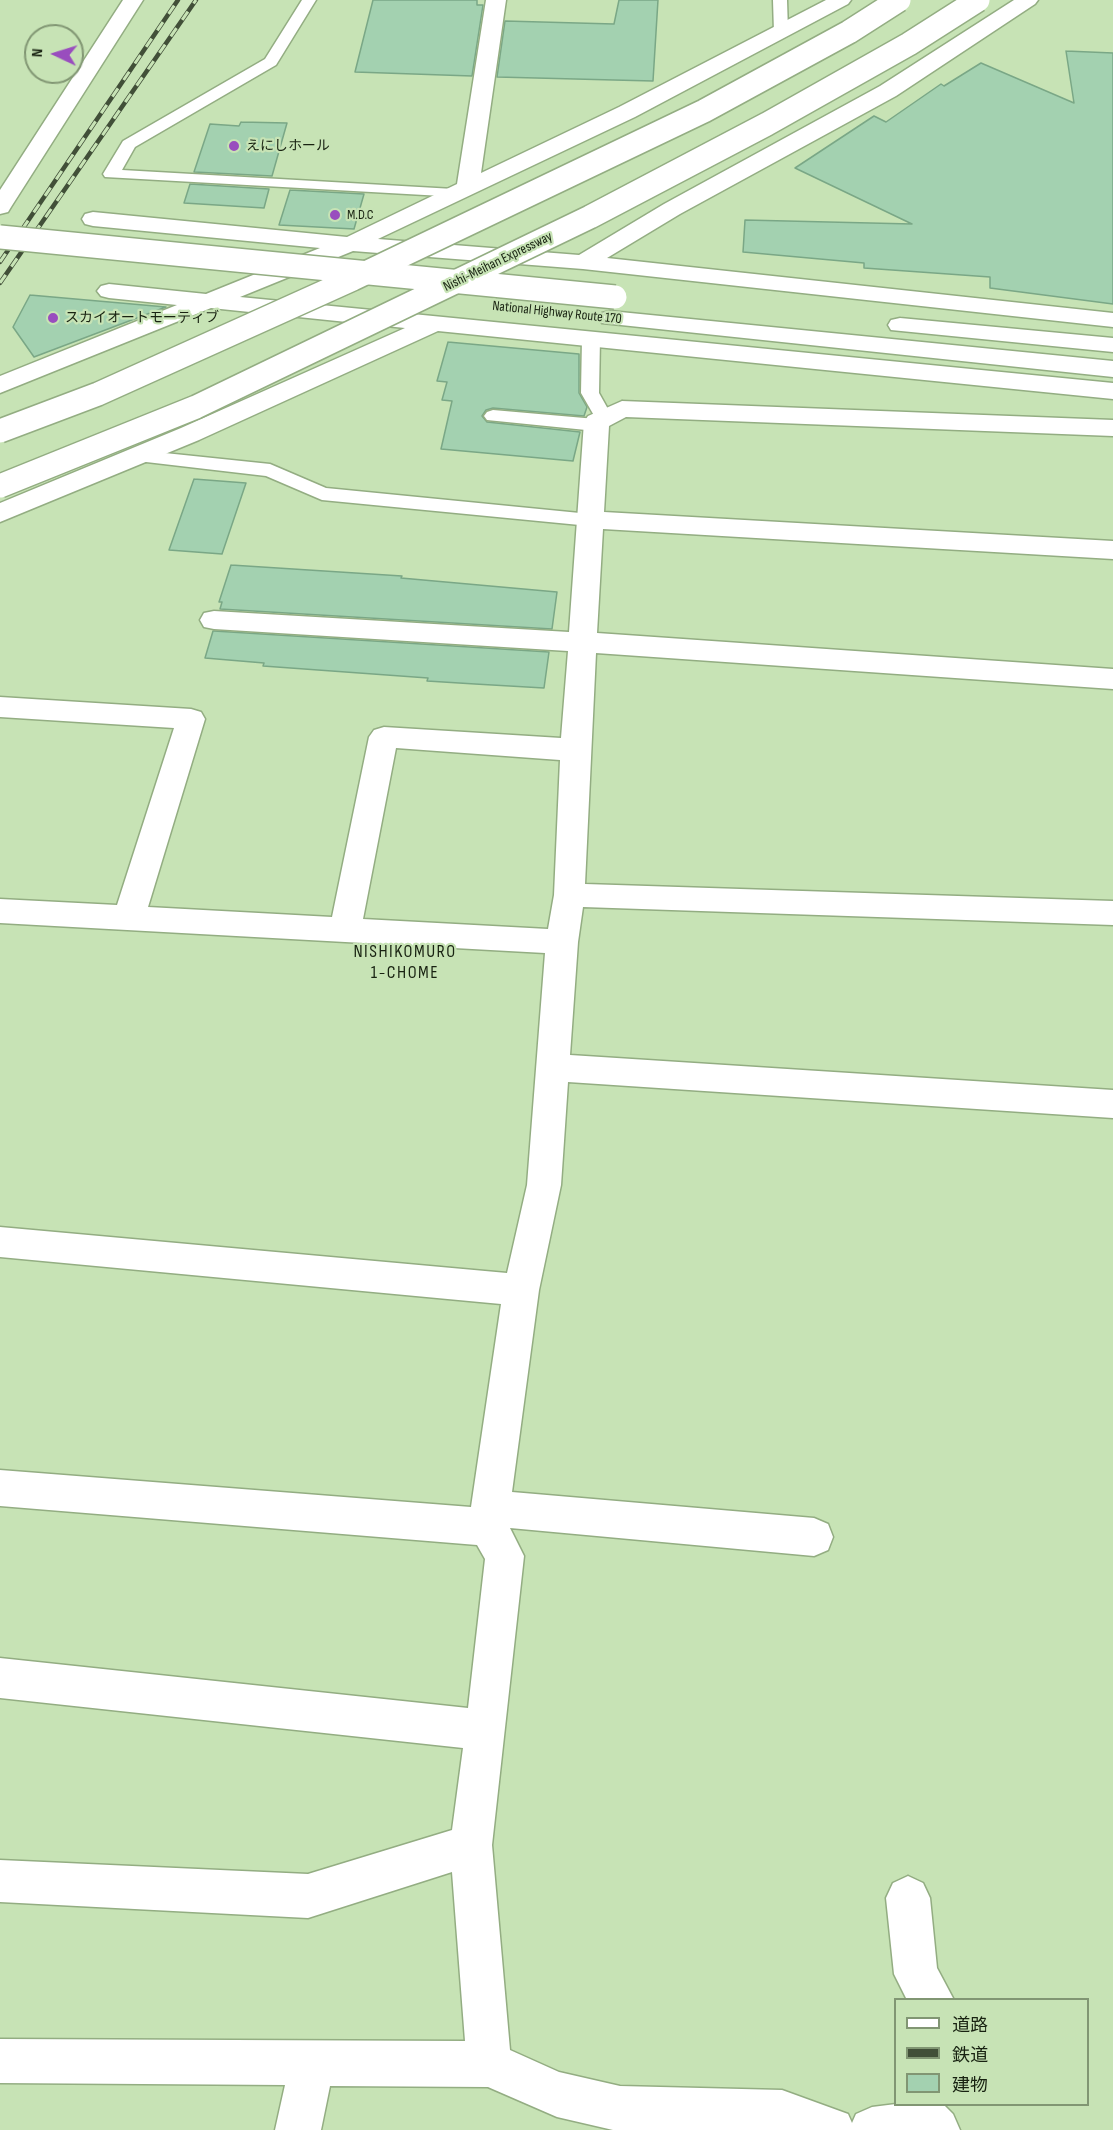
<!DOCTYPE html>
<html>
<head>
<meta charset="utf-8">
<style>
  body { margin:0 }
  #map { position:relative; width:1113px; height:2130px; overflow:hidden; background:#c7e3b5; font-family:"Sofia Sans Condensed","Noto Sans JP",sans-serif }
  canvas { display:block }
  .legend { position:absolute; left:894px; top:1998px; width:195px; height:108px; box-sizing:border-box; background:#c7e3b5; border:2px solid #819673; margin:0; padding:8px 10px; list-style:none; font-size:18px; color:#182211 }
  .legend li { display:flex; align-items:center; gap:12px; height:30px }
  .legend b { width:30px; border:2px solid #819673 }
  .north { position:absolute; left:24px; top:24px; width:60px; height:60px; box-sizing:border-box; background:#c7e3b5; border:2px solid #819673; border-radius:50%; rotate:274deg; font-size:16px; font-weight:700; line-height:24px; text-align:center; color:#182211 }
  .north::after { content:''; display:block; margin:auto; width:21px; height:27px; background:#994dbe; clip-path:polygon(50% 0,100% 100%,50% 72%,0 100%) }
</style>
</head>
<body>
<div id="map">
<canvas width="1113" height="2130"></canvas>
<ul class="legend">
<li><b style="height:8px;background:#fff"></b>道路</li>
<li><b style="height:8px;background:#414f38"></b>鉄道</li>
<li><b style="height:16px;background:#a3d1b0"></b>建物</li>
</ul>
<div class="north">N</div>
</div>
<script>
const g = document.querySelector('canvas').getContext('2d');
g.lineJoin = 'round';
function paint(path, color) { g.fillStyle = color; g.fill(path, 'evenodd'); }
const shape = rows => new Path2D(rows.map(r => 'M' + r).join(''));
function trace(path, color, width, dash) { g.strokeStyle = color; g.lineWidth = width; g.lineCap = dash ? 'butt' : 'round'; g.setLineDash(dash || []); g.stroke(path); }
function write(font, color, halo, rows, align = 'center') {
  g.font = font + ' "Sofia Sans Condensed","Noto Sans JP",sans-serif'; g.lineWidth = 4.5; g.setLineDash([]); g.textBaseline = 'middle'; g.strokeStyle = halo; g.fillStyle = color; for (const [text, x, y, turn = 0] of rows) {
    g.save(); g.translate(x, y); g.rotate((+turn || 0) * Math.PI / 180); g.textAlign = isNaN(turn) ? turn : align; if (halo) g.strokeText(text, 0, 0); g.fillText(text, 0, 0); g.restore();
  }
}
const building = shape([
  [373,0,477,0,477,5,483,5,472,76,355,72,373,0],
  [619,0,658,0,653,81,497,77,505,21,614,24,619,0],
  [1066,51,1113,53,1113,304,990,288,990,277,864,268,864,263,743,252,745,220,912,224,795,168,874,116,886,122,941,84,944,86,981,63,1074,103,1066,51],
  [241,122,287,123,272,176,194,172,210,124,239,126,241,122],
  [190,184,269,189,264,208,184,203,190,184],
  [290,190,364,194,354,229,279,225,290,190],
  [30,295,166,307,34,357,13,327,30,295],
  [448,342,579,354,579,393,587,407,584,416,493,408,486,410,482,416,487,422,580,432,573,461,441,449,452,401,442,400,447,382,437,381,448,342],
  [194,479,246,483,222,554,169,550,194,479],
  [231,565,402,576,401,578,557,592,552,629,220,609,222,602,219,602,231,565],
  [213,631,214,631,549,652,544,688,475,684,427,681,428,678,263,666,264,663,205,658,213,631]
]);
paint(building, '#a3d1b0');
trace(building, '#7aa786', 1.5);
const service = shape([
  [302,0,316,0,276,65,135,147,122,170,454,189,460,191,462,194,460,197,105,177,103,174,123,141,265,59,302,0],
  [773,0,787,0,788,32,786,35,776,35,774,32,773,0],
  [591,333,597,334,600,338,599,393,613,418,610,422,604,424,603,429,596,431,487,420,484,416,487,412,493,410,596,419,581,393,582,338,585,334,591,333],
  [136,450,270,464,326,488,590,514,597,516,600,520,597,524,590,526,322,500,266,476,129,460,127,456,129,452,136,450]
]);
const minor = shape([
  [486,0,506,0,481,173,619,107,826,0,851,0,848,4,635,117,378,239,579,255,664,204,880,86,1014,0,1038,0,1035,4,896,96,680,214,607,258,1113,313,1113,327,583,269,353,251,240,297,1113,383,1113,399,438,331,199,440,0,522,0,503,181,428,405,328,211,308,0,393,0,376,177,305,109,298,101,296,97,291,101,286,109,284,206,294,320,248,93,226,85,224,82,219,85,214,93,212,347,237,457,184,486,0],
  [622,401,1113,420,1113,436,626,417,609,426,604,512,1113,541,1113,559,603,529,597,633,1113,669,1113,689,596,653,585,884,1113,901,1113,925,583,907,578,942,570,1055,1113,1090,1113,1118,568,1082,561,1185,539,1290,512,1492,814,1518,828,1524,833,1537,828,1550,814,1556,510,1528,524,1556,492,1845,510,2050,559,2072,620,2086,782,2090,848,2114,852,2123,856,2114,872,2107,896,2104,943,2104,953,2114,960,2130,613,2130,557,2117,488,2087,330,2086,321,2130,275,2130,285,2085,0,2083,0,2039,465,2041,452,1872,308,1918,0,1902,0,1860,308,1874,452,1830,463,1748,0,1698,0,1658,468,1708,485,1559,477,1545,0,1506,0,1470,471,1507,501,1304,0,1257,0,1227,507,1273,527,1185,545,953,0,923,0,899,117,905,174,728,0,717,0,697,191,709,201,712,205,719,148,907,332,917,369,737,374,730,384,727,561,738,568,651,214,629,204,627,200,620,204,613,214,611,569,632,584,422,588,416,622,401],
  [396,748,560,760,554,895,548,929,363,919,396,748],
  [908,1876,923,1883,930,1898,937,1968,954,2000,907,2000,894,1974,886,1898,893,1883,908,1876]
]);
const tertiary = shape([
  [123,0,143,0,11,207,8,212,0,214,0,190,123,0]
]);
const trunk = shape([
  [610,311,1113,361,1113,377,602,323,598,318,602,313,610,311],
  [900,318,1113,338,1113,352,891,330,888,325,891,320,900,318]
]);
trace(service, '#93ad82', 3);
trace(minor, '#93ad82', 3);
trace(tertiary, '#93ad82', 3);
trace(trunk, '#93ad82', 3);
paint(service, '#fff');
paint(minor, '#fff');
paint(tertiary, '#fff');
paint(trunk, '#fff');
const rail = shape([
  [0,262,178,0],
  [0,283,196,0]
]);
trace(rail, '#414f38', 4.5);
trace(rail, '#c7e3b5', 3, [10]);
const trunkBridge = shape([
  [0,237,615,297]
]);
const motorwayBridge = shape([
  [0,431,98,394,353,279,704,111,849,32,899,0],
  [0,486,196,407,590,217,767,124,909,44,978,0]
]);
trace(trunkBridge, '#93ad82', 26, []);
trace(motorwayBridge, '#93ad82', 26, []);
trace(trunkBridge, '#fff', 23);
trace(motorwayBridge, '#fff', 23);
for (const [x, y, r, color] of [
  [234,146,6,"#994dbe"],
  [335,215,6,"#994dbe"],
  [53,318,6,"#994dbe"]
]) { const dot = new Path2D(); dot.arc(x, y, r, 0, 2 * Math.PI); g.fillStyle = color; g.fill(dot); trace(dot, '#c7e3b5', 2); }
write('14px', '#182211', '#c7e3b5', [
  ["えにしホール",246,146],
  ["M.D.C",347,215],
  ["スカイオートモーティブ",65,318]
], 'left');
write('14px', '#182211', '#c7e3b5', [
  ["Nishi-Meihan Expressway",498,262,-26],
  ["National Highway Route 170",557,313,6]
]);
g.letterSpacing = '1.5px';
write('18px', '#182211', '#c7e3b5', [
  ["NISHIKOMURO",405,952],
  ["1-CHOME",405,973]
]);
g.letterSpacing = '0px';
</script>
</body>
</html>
